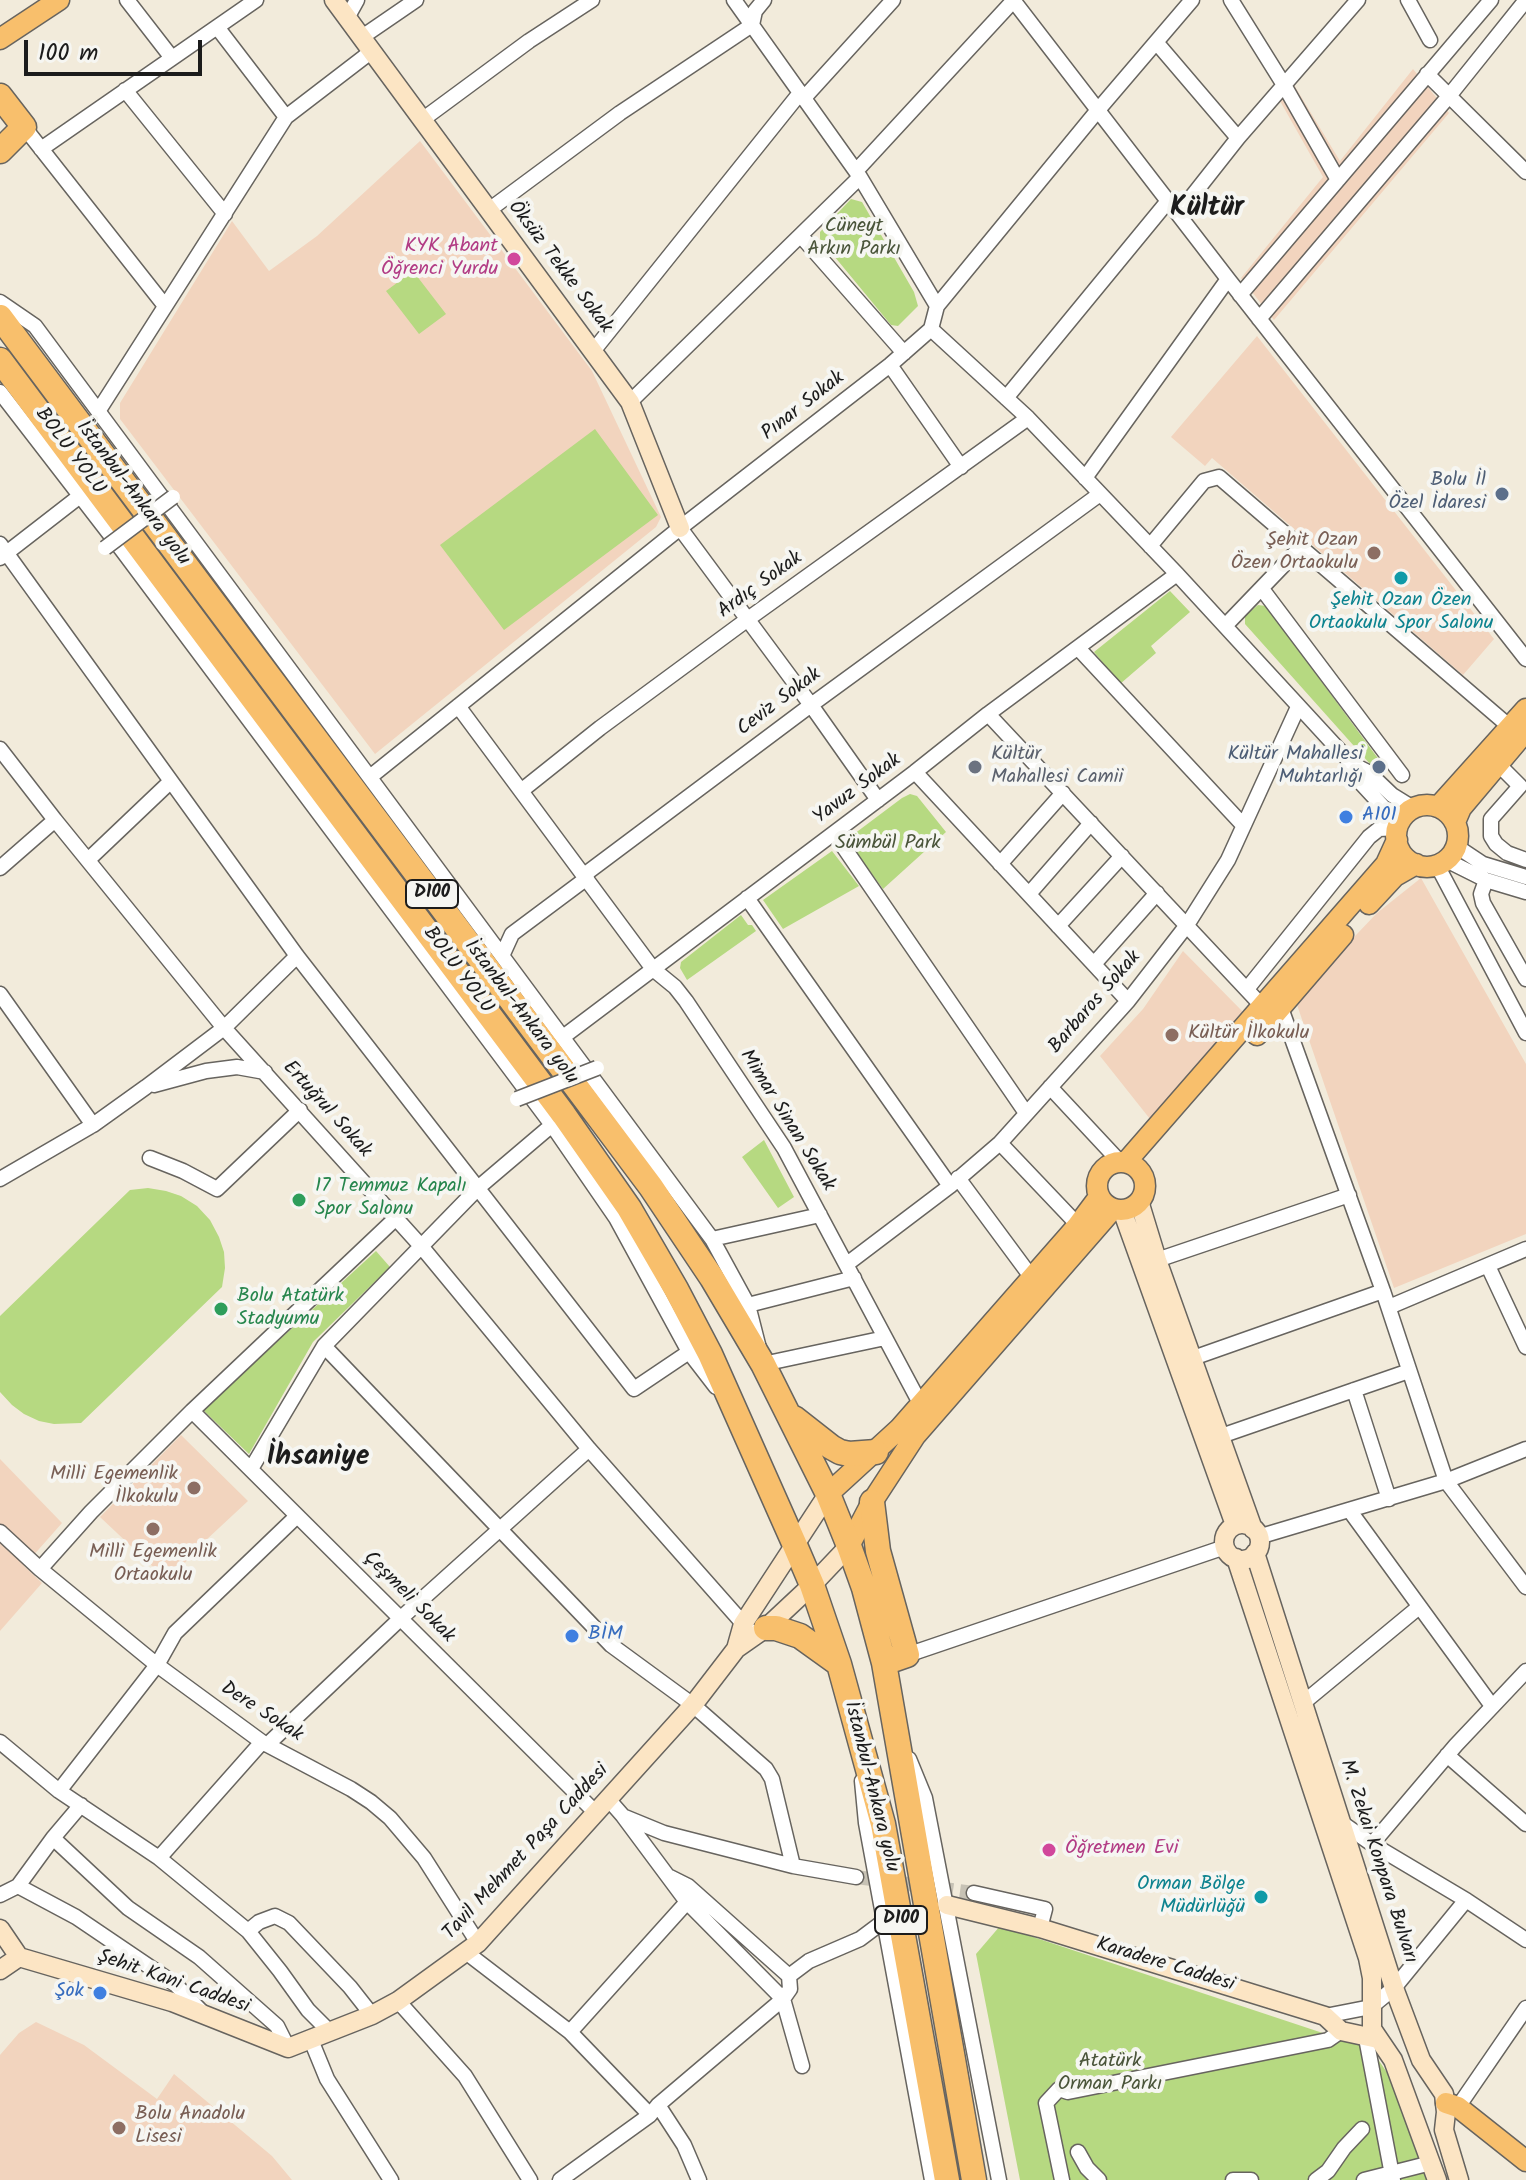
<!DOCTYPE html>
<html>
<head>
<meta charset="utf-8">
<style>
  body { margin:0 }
  #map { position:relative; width:1526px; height:2180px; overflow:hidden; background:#f2ebdb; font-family:Kalam,sans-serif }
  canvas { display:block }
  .scale { position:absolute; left:24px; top:40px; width:178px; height:36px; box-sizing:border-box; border:4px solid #1c1c1c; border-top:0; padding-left:10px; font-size:24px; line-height:28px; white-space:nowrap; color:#1c1c1c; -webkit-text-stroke:6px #f6f6f2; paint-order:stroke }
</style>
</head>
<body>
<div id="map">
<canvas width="1526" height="2180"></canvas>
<div class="scale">100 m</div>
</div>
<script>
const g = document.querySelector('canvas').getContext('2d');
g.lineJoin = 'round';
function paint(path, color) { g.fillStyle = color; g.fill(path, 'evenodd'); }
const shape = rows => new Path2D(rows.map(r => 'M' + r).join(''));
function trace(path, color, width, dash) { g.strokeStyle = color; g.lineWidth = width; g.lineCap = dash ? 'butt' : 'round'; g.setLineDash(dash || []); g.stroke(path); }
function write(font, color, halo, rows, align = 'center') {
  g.font = font + ' Kalam,sans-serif'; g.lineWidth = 8; g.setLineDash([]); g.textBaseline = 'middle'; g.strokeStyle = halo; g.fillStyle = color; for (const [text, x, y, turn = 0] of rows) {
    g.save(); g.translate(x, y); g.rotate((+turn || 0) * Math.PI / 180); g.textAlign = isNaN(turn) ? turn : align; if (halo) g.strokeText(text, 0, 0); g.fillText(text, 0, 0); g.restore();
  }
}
paint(shape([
  [1413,69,1449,113,1274,320,1241,278,1323,177,1280,101,1294,85,1340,161],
  [420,141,592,371,661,517,656,527,375,754,120,419,120,403,232,221,269,271,317,236],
  [1257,336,1494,639,1463,675,1212,458,1205,466,1171,437],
  [1421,878,1526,1064,1526,1234,1394,1288,1295,999,1377,913],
  [1183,951,1244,1013,1150,1119,1100,1056,1143,1009],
  [181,1435,248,1501,205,1541,168,1581,100,1517],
  [0,1459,62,1523,24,1566,42,1583,0,1631],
  [36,2022,84,2045,157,2099,174,2074,272,2156,292,2180,0,2180,0,2055,19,2033]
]), '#f2d4be');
paint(shape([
  [851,199,862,202,914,292,918,306,898,326,891,325,820,239,820,232],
  [413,271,446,314,419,334,386,291],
  [595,429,658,515,504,630,440,545],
  [1170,591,1190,612,1151,646,1156,653,1120,684,1094,652],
  [1258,605,1266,606,1385,768,1379,774,1245,624,1245,616],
  [910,794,917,796,946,832,883,889,849,843,850,837,902,798],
  [832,851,859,886,783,929,763,900],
  [741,915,748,925,752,925,756,931,687,980,680,968,681,962],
  [764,1140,794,1197,778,1208,742,1157],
  [148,1188,166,1191,181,1196,197,1206,210,1220,219,1237,224,1252,225,1268,222,1287,81,1423,54,1424,39,1421,24,1414,12,1405,0,1392,0,1316,130,1190],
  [376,1251,390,1267,313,1342,249,1454,203,1410],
  [1000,1926,1371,2049,1390,2077,1428,2180,1020,2180,976,1954]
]), '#b6d981');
trace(shape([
  [856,1877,974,1893]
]), '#c7c2b5', 14, [14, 7]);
const street = shape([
  [127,0,172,58],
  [734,0,860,177,937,306],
  [1013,0,1228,279,1526,659],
  [1231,0,1284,85,1338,180],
  [1408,0,1430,40],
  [347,18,357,0],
  [217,27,286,117],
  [362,37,416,0],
  [1156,42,1238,138],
  [1427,74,1526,172],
  [125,90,225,214],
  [804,98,893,0],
  [422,120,529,41,592,0],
  [24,127,165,306],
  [41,149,256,0],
  [856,171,1014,0],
  [489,210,620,113,752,25,755,11,764,0],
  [1178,214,1238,138,1358,0],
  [801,236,904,353],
  [1240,295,1491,0],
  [0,302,35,326,712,1239,748,1305,763,1364,885,1338],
  [1259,319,1449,96,1526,0],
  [931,329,1028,418,1177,574,1352,764,1360,782,1399,824],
  [594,350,800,93],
  [890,365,961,467],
  [0,392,122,550,552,1125,616,1218,689,1352,716,1387],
  [1006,398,1168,201],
  [630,402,860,177],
  [99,410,286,117,372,51],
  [1085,478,1228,279],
  [680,528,811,705,878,800],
  [0,544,297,956,634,1389,689,1352],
  [1150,546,1204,481,1219,477,1510,727],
  [0,558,80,496],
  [1262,589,1402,775],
  [1225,626,1300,548],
  [1078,648,1243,825],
  [458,706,653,969,675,987,686,1001,784,1148,921,1405],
  [988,714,1263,1007],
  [0,749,55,820,224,1028,421,1246,589,1449,748,1629],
  [1352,764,1368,772,1392,795,1413,808],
  [1498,764,1520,786,1491,819,1491,836,1496,844,1507,853,1526,860],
  [915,772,1128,1001],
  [370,777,680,528,890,365,931,329,937,306,1098,110,1192,0],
  [521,791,600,728,748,619,1028,418],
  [834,833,1026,1113],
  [1456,846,1483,864,1526,877],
  [88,860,170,782],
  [1446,860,1486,880,1526,892],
  [1000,864,1063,793],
  [1437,865,1526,1033],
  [0,868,55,820],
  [584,875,811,705,1100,494],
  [1486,880,1481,894,1483,903,1526,979],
  [1029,894,1091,823],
  [747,898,950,1186],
  [1058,926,1122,856],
  [502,956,512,934,587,878],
  [1094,964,1157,893],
  [1247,989,1369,837,1379,829,1398,828],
  [0,994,93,1125],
  [1281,1008,1383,1291,1446,1481,1526,1587],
  [563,1037,915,772,988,714,1177,574],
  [154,1085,206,1071,237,1067,265,1072],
  [1050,1087,1120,1162],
  [1000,1143,1078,1225],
  [150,1158,183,1171,217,1189,300,1110],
  [958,1178,1032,1278],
  [0,1179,93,1125,146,1087,224,1028,297,956],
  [712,1239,820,1215],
  [1157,1260,1349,1195],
  [847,1264,950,1186,1000,1143,1128,1001,1187,925,1228,860,1298,707],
  [1488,1266,1526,1347],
  [748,1305,854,1278],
  [1389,1307,1526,1249],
  [324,1346,611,1645,693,1705,766,1769,772,1779,793,1866],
  [1193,1358,1383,1291],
  [1354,1390,1389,1499],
  [192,1411,596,1813],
  [1221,1436,1409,1371],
  [251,1469,324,1346,479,1187,552,1125],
  [1350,1511,1492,1706],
  [0,1532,40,1569,157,1665,262,1742,351,1789,371,1802,390,1818,424,1858,478,1943],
  [1258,1537,1446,1481,1526,1449],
  [40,1569,91,1512,192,1411,396,1218],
  [907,1655,1225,1547],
  [1303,1703,1419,1607],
  [0,1742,59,1791,159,1858,248,1931,280,1971,308,2010,330,2032],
  [267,1745,400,1619,589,1449],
  [1447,1755,1526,1824],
  [909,1759,925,1798,999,2180],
  [862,1781,866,1823,932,2180],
  [59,1791,157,1665,175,1633,297,1516],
  [609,1800,623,1816,687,1902,783,1999,802,2066],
  [625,1817,664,1833,793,1866,856,1877],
  [53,1838,128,1908,199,1957,277,2026,288,2048],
  [1372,1844,1456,1745,1526,1671],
  [159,1858,262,1742],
  [18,1886,76,1917,175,1984,202,2012],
  [974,1893,1045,1909,1040,1928],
  [0,1895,18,1886,53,1838,81,1805],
  [1466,1900,1526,1940],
  [248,1931,259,1922,275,1916,289,1923,350,1987,372,2015],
  [467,1953,570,2032,650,2115],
  [789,1976,809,1961,860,1939,884,1921],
  [398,2001,465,2076,530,2180],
  [1325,2016,1371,2007,1394,1988,1466,1900,1372,1844,1342,1823],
  [570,2032,687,1902],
  [1366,2038,1393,2180],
  [311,2040,327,2079,391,2180],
  [658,2105,684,2145,699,2180],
  [1458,2107,1526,2008],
  [1078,2152,1087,2168,1099,2180],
  [560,2180,650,2115,658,2105,783,1999,790,1989,789,1976,688,1886,670,1877],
  [1062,2180,1046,2103,1059,2089,1068,2092,1328,2040,1341,2031],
  [1233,2180,1251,2180],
  [1316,2180,1328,2171,1344,2148,1362,2129],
  [1364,2180,1431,2163]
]);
const secondary = shape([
  [334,0,630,402,680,528],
  [1139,1201,1157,1260,1253,1529],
  [1122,1210,1235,1525],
  '1224 1542a18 18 0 1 1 36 0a18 18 0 1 1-36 0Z',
  [1255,1553,1394,1988,1421,2060,1444,2094,1446,2112,1444,2130,1459,2180],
  [1236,1558,1368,1958,1372,1978,1372,2029,1393,2060,1437,2180],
  [736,1649,766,1628,812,1585,849,1546],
  [947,1905,1040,1928,1325,2016,1341,2031,1378,2039],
  [0,1929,19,1957],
  [19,1957,172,2002,288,2048,372,2015,398,2001,478,1943,693,1705,736,1649,743,1624,828,1494],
  [0,1970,19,1957]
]);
const primary = shape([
  [0,39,59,0],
  '1396 836a31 31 0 1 1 62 0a31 31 0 1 1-62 0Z',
  [1438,807,1526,709],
  [1455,822,1461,808,1526,731],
  [1369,904,1395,876,1416,864],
  [1257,1035,1343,935],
  [1126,1162,1386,864,1397,840],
  '1097 1186a24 24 0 1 1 48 0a24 24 0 1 1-48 0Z',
  [828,1494,899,1429,1078,1225,1099,1197],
  [849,1546,872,1502,915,1436,1113,1209],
  [1446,2103,1458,2107,1526,2161]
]);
const highway = shape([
  [0,96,24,127,0,151],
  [0,317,651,1187,712,1278,763,1364,828,1494,849,1546,864,1588,884,1663,974,2180],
  [0,360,564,1115,629,1208,676,1289,710,1354,794,1543,812,1585,839,1664,883,1824,947,2180],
  [794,1418,831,1447,840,1452,849,1454,876,1452],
  [872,1502,878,1551,907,1655,884,1663],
  [766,1628,776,1628,800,1636,839,1664]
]);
trace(street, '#67645f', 17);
trace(secondary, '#67645f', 21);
trace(primary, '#67645f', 23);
trace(highway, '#67645f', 27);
trace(street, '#fff', 14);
trace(secondary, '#fce5c4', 18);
trace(primary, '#f8bf6c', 20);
trace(highway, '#f8bf6c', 24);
const streetBridge = shape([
  [105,548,173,497],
  [517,1099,597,1068]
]);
trace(streetBridge, '#67645f', 17, []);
trace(streetBridge, '#fff', 14);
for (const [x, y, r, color] of [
  [514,259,8,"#d1479c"],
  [1502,494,8,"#5c6f8a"],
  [1374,553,8,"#8d6e63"],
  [1401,578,8,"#0f9aa8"],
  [975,767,8,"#6b7280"],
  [1379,767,8,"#5c6f8a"],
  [1346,817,8,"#3f7fe0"],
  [1172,1035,8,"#8d6e63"],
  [299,1200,8,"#2e9e5b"],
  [221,1309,8,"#2e9e5b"],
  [194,1488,8,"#8d6e63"],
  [153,1529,8,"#8d6e63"],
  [572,1636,8,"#3f7fe0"],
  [1049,1850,8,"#d1479c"],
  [1261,1897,8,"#0f9aa8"],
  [100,1993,8,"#3f7fe0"],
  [119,2128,8,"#8d6e63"]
]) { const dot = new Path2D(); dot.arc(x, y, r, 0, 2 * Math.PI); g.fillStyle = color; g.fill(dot); trace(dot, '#f6f6f2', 3); }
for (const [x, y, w] of [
  [432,894,52],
  [901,1920,52]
]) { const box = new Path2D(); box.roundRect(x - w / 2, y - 14, w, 28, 6); g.fillStyle = '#f6f6f2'; g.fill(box); trace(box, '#1c1c1c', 2); }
write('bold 18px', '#1c1c1c', null, [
  ["D100",432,894],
  ["D100",901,1920]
]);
write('20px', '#4a553a', '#f6f6f2', [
  ["Cüneyt",854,228],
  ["Arkın Parkı",854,251],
  ["Sümbül Park",888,845],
  ["Atatürk",1110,2063],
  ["Orman Parkı",1110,2086]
]);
write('20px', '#b23c85', '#f6f6f2', [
  ["KYK Abant",498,248],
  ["Öğrenci Yurdu",498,271],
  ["Öğretmen Evi",1065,1850,"left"]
], 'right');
write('20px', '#1c1c1c', '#f6f6f2', [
  ["Öksüz Tekke Sokak",559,268,53],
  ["Pınar Sokak",804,407,-38],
  ["BOLU YOLU",69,452,53],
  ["İstanbul-Ankara yolu",132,494,53],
  ["Ardıç Sokak",761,586,-36],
  ["Ceviz Sokak",780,703,-37],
  ["Yavuz Sokak",858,790,-37],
  ["BOLU YOLU",457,971,53],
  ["Barbaros Sokak",1096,1003,-49],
  ["İstanbul-Ankara yolu",520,1013,53],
  ["Ertuğrul Sokak",326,1110,48],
  ["Mimar Sinan Sokak",786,1121,58],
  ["Çeşmeli Sokak",408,1598,45],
  ["Dere Sokak",261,1713,33],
  ["İstanbul-Ankara yolu",870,1787,76],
  ["Tavil Mehmet Paşa Caddesi",527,1853,-47],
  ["M. Zekai Konpara Bulvarı",1377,1862,72],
  ["Karadere Caddesi",1165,1966,17],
  ["Şehit Kani Caddesi",173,1983,19]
]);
write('20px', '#4e5e75', '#f6f6f2', [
  ["Bolu İl",1486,482],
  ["Özel İdaresi",1486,505],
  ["Kültür Mahallesi",1363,756],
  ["Muhtarlığı",1363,779]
], 'right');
write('20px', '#785e54', '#f6f6f2', [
  ["Şehit Ozan",1358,542],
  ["Özen Ortaokulu",1358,565],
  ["Kültür İlkokulu",1188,1035,"left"],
  ["Milli Egemenlik",178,1476],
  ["İlkokulu",178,1499],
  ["Milli Egemenlik",153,1554,"center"],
  ["Ortaokulu",153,1577,"center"],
  ["Bolu Anadolu",135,2116,"left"],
  ["Lisesi",135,2139,"left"]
], 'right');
write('20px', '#0d838f', '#f6f6f2', [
  ["Şehit Ozan Özen",1401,602],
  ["Ortaokulu Spor Salonu",1401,625],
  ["Orman Bölge",1245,1886,"right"],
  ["Müdürlüğü",1245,1909,"right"]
]);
write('20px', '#5b616d', '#f6f6f2', [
  ["Kültür",991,756],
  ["Mahallesi Camii",991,779]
], 'left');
write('20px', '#366cbe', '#f6f6f2', [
  ["A101",1362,817],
  ["BİM",588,1636],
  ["Şok",84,1993,"right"]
], 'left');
write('20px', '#27864d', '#f6f6f2', [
  ["17 Temmuz Kapalı",315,1188],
  ["Spor Salonu",315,1211],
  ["Bolu Atatürk",237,1298],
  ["Stadyumu",237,1321]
], 'left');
write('bold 28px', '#1c1c1c', '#f6f6f2', [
  ["Kültür",1207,210],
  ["İhsaniye",318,1459]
]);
</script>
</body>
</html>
